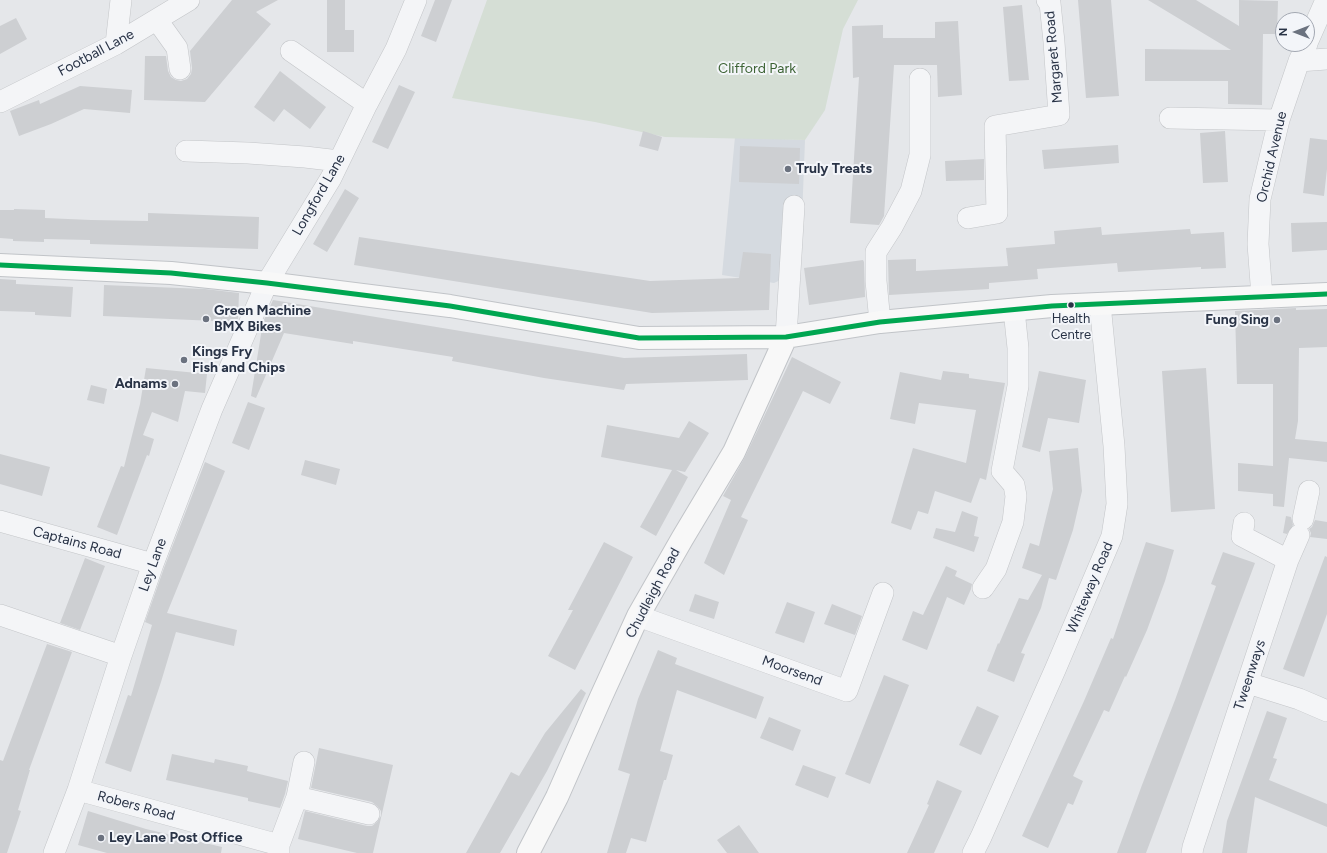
<!DOCTYPE html>
<html>
<head>
<meta charset="utf-8">
<style>
  body { margin:0 }
  #map { position:relative; width:1327px; height:853px; overflow:hidden; background:#e5e7ea; font-family:Figtree,sans-serif }
  canvas { display:block }
  .north { position:absolute; left:1275px; top:12px; width:40px; height:40px; box-sizing:border-box; background:#f3f5f9; border:1px solid #a2a7b1; border-radius:50%; rotate:270deg; font-size:11px; font-weight:700; line-height:16px; text-align:center; color:#293346 }
  .north::after { content:''; display:block; margin:auto; width:14px; height:18px; background:#6b727f; clip-path:polygon(50% 0,100% 100%,50% 72%,0 100%) }
</style>
</head>
<body>
<div id="map">
<canvas width="1327" height="853"></canvas>
<div class="north">N</div>
</div>
<script>
const g = document.querySelector('canvas').getContext('2d');
g.lineJoin = 'round';
function paint(path, color) { g.fillStyle = color; g.fill(path, 'evenodd'); }
const shape = rows => new Path2D(rows.map(r => 'M' + r).join(''));
function trace(path, color, width, dash) { g.strokeStyle = color; g.lineWidth = width; g.lineCap = dash ? 'butt' : 'round'; g.setLineDash(dash || []); g.stroke(path); }
function write(font, color, halo, rows, align = 'center') {
  g.font = font + ' Figtree,sans-serif'; g.lineWidth = 4; g.setLineDash([]); g.textBaseline = 'middle'; g.strokeStyle = halo; g.fillStyle = color; for (const [text, x, y, turn = 0] of rows) {
    g.save(); g.translate(x, y); g.rotate((+turn || 0) * Math.PI / 180); g.textAlign = isNaN(turn) ? turn : align; if (halo) g.strokeText(text, 0, 0); g.fillText(text, 0, 0); g.restore();
  }
}
paint(shape([
  [735,137,805,140,800,271,774,283,722,275]
]), '#d5dae0');
paint(shape([
  [487,0,858,0,843,29,825,110,805,140,665,137,595,122,452,98]
]), '#d5ded5');
paint(shape([
  [232,0,278,0,256,12,271,24,205,102,144,100,145,56,166,56,168,71,171,77,176,80,181,81,187,79,191,74,192,68,190,51],
  [327,0,345,0,345,30,354,30,354,52,327,52],
  [435,0,452,0,436,42,421,36],
  [1078,0,1111,0,1119,96,1086,98],
  [1148,0,1196,0,1239,26,1239,0,1278,1,1277,34,1263,34,1262,105,1228,104,1228,81,1145,81,1145,49,1231,50],
  [1022,5,1029,80,1009,81,1003,7],
  [16,18,27,39,0,54,0,26],
  [958,21,962,95,938,97,937,65,894,65,884,216,879,225,850,223,859,77,853,78,852,26,883,25,883,38,935,38,935,22],
  [280,71,326,107,310,129,284,109,274,122,254,107],
  [399,85,415,92,388,149,372,142],
  [80,86,132,90,130,113,84,109,51,124,19,136,10,111,39,100,40,104],
  [643,131,662,137,658,151,639,146],
  [1225,131,1228,182,1203,183,1200,133],
  [1310,138,1327,140,1327,169,1324,196,1303,193],
  [1118,145,1119,163,1044,169,1042,150],
  [740,146,800,148,799,184,739,182],
  [984,159,984,180,946,181,945,161],
  [345,189,359,198,327,252,313,244],
  [14,209,45,210,45,218,91,220,148,221,148,213,259,217,258,249,90,244,90,240,44,239,44,242,13,241,13,239,0,238,0,210,14,210],
  [1327,222,1327,250,1292,252,1291,223],
  [1101,227,1102,235,1190,229,1191,234,1224,232,1226,268,1201,269,1201,267,1118,272,1117,263,1037,269,1038,279,989,283,989,289,889,295,888,260,916,259,916,271,1008,266,1006,248,1055,244,1054,231],
  [359,237,650,281,739,278,743,252,771,254,769,310,652,313,354,265],
  [863,260,864,262,865,297,809,305,804,268],
  [0,279,16,280,16,284,73,287,71,317,35,315,35,312,0,311],
  [104,285,205,289,239,293,238,320,237,322,103,316],
  [273,300,624,358,747,354,748,380,626,384,624,390,544,378,452,361,453,357,353,341,353,344,284,333,256,398,251,396,263,322],
  [1296,308,1296,310,1327,309,1327,347,1299,348,1298,421,1295,439,1327,442,1327,462,1289,458,1284,507,1273,506,1273,494,1238,491,1238,463,1273,466,1273,384,1237,384,1235,311],
  [792,357,841,382,830,404,803,391,741,517,748,520,724,575,704,563,731,500,723,496,745,457],
  [146,368,207,374,205,393,185,391,178,422,152,412,143,435,154,439,149,456,147,455,117,535,97,527,121,466,124,467,140,404],
  [1206,368,1215,509,1171,512,1162,371],
  [943,371,969,374,969,378,1005,383,986,480,980,478,971,503,935,491,928,514,918,511,911,530,891,523,913,448,966,463,976,410,919,403,915,424,890,419,900,372,941,380],
  [1039,371,1086,380,1079,423,1048,418,1040,452,1022,447],
  [91,385,107,389,104,404,87,400],
  [248,402,265,408,249,450,232,443],
  [689,421,709,433,685,472,676,470,688,477,656,536,640,527,672,470,601,457,607,425,679,438],
  [1078,448,1082,491,1073,530,1056,580,1049,578,1041,608,1021,653,1025,654,1014,682,987,671,998,643,999,644,1019,598,1028,600,1042,575,1022,568,1030,543,1039,546,1053,489,1049,451],
  [0,454,50,467,42,496,0,484],
  [305,460,340,469,336,485,301,475],
  [205,462,225,471,167,613,237,630,234,646,176,632,161,682,131,772,105,763,128,695,131,696,152,625,145,622,164,568],
  [962,511,978,517,974,536,979,537,974,552,933,538,936,528,955,532],
  [1286,516,1291,517,1293,525,1287,534,1283,533],
  [1315,520,1327,522,1327,539,1310,537,1311,533,1309,529,1312,527],
  [604,542,633,557,575,670,548,656,573,610,568,610],
  [1146,542,1174,550,1165,581,1147,630,1126,677,1125,676,1109,712,1104,710,1073,776,1083,781,1073,805,1068,803,1048,848,1022,836,1084,701,1111,638,1113,639],
  [1223,552,1255,563,1146,853,1117,853,1142,785,1175,700,1216,586,1211,584],
  [1325,556,1327,557,1327,614,1304,677,1283,669],
  [85,558,105,566,80,630,60,623],
  [946,566,957,571,955,576,972,584,971,589,964,605,947,597,927,650,902,640,913,611,923,615],
  [695,594,719,602,714,619,689,611],
  [787,602,815,612,804,643,775,633],
  [832,604,862,616,855,635,824,624],
  [47,644,72,652,29,770,30,770,18,810,21,811,7,853,0,853,0,760,3,761],
  [658,650,677,658,675,664,764,697,756,719,677,690,660,751,673,755,666,780,664,780,646,842,631,838,626,853,607,853,630,774,618,770,638,699],
  [884,675,909,685,870,784,845,774],
  [581,689,586,693,547,771,500,853,466,853,511,772,519,776,545,733],
  [977,706,999,716,981,755,959,745],
  [1267,711,1287,718,1273,758,1277,759,1269,780,1327,804,1327,827,1255,797,1247,853,1222,853,1227,821],
  [769,717,801,730,793,751,760,738],
  [319,748,393,765,373,853,357,853,298,839,305,811,367,826,372,826,377,822,381,816,381,811,377,806,372,802,311,788],
  [172,754,214,763,215,759,248,766,247,771,288,781,285,794,280,808,248,801,248,798,166,780],
  [803,765,836,777,828,798,795,785],
  [937,780,962,791,934,853,907,853,929,805,927,804],
  [88,811,146,829,222,847,221,853,107,853,78,845],
  [739,825,759,853,727,853,717,840]
]), '#cdcfd2');
const minor = shape([
  [157,20,177,48,180,69],
  [1307,43,1326,0],
  [116,44,121,0],
  [291,51,367,104],
  [1299,61,1327,59],
  [0,102,116,44,189,0],
  [1170,118,1279,120],
  [186,151,248,153,305,157,339,161],
  [968,218,997,213,995,126,1059,115,1054,42,1050,3,1047,0],
  [1262,297,1258,244,1260,199,1279,120,1299,61,1307,44],
  [880,322,876,281,876,252,892,227,911,191,920,155,920,79],
  [786,337,794,206],
  [1303,519,1309,491],
  [0,521,153,564],
  [1288,560,1299,535],
  [983,588,996,569,1013,522,1016,496,1014,485,1002,471,1018,386,1018,348,1014,310],
  [0,615,121,656],
  [638,616,847,691,883,593],
  [1248,683,1299,699,1327,711],
  [78,790,279,845,279,853],
  [297,797,369,814],
  [279,845,297,797,304,762],
  [54,853,78,790,121,656,153,564,212,409,267,283,331,178,367,104,396,49,416,0],
  [973,853,981,837,1055,670,1112,536,1117,504,1114,446,1100,304],
  [1192,853,1193,847,1288,560,1242,536,1244,523]
]);
const major = shape([
  [0,265,171,273,267,283,450,306,639,338,786,337,880,322,1052,306,1327,294],
  [528,853,557,797,601,697,638,616,682,539,734,452,786,337]
]);
trace(minor, '#c3c5c8', 22);
trace(major, '#c1c4c8', 24);
trace(minor, '#f4f5f7', 21);
trace(major, '#f8f8f8', 22);
trace(shape([
  [0,265,171,273,267,283,450,306,639,338,786,337,880,322,1052,306,1327,294]
]), '#00a651', 5);
for (const [x, y, r, color] of [
  [788,169,4,"#6b727f"],
  [1071,305,3.5,"#293346"],
  [206,319,4,"#6b727f"],
  [1277,320,4,"#6b727f"],
  [184,360,4,"#6b727f"],
  [175,384,4,"#6b727f"],
  [101,838,4,"#6b727f"]
]) { const dot = new Path2D(); dot.arc(x, y, r, 0, 2 * Math.PI); g.fillStyle = color; g.fill(dot); trace(dot, '#f3f5f9', 1.5); }
write('13px', '#293346', '#f3f5f9', [
  ["Health",1071,319],
  ["Centre",1071,335]
]);
write('14px', '#293346', '#f3f5f9', [
  ["Football Lane",96,53,-28],
  ["Margaret Road",1054,57,-95],
  ["Orchid Avenue",1272,157,-77],
  ["Longford Lane",319,195,-60],
  ["Captains Road",77,543,15],
  ["Ley Lane",153,565,-70],
  ["Whiteway Road",1090,588,-67],
  ["Chudleigh Road",653,593,-62],
  ["Moorsend",792,671,20],
  ["Tweenways",1250,675,-72],
  ["Robers Road",136,806,15]
]);
write('14px', '#3d6335', '#f3f5f9', [
  ["Clifford Park",757,69]
]);
write('bold 14px', '#293346', '#f3f5f9', [
  ["Truly Treats",796,169],
  ["Green Machine",214,311],
  ["BMX Bikes",214,327],
  ["Fung Sing",1269,320,"right"],
  ["Kings Fry",192,352],
  ["Fish and Chips",192,368],
  ["Adnams",167,384,"right"],
  ["Ley Lane Post Office",109,838]
], 'left');
</script>
</body>
</html>
